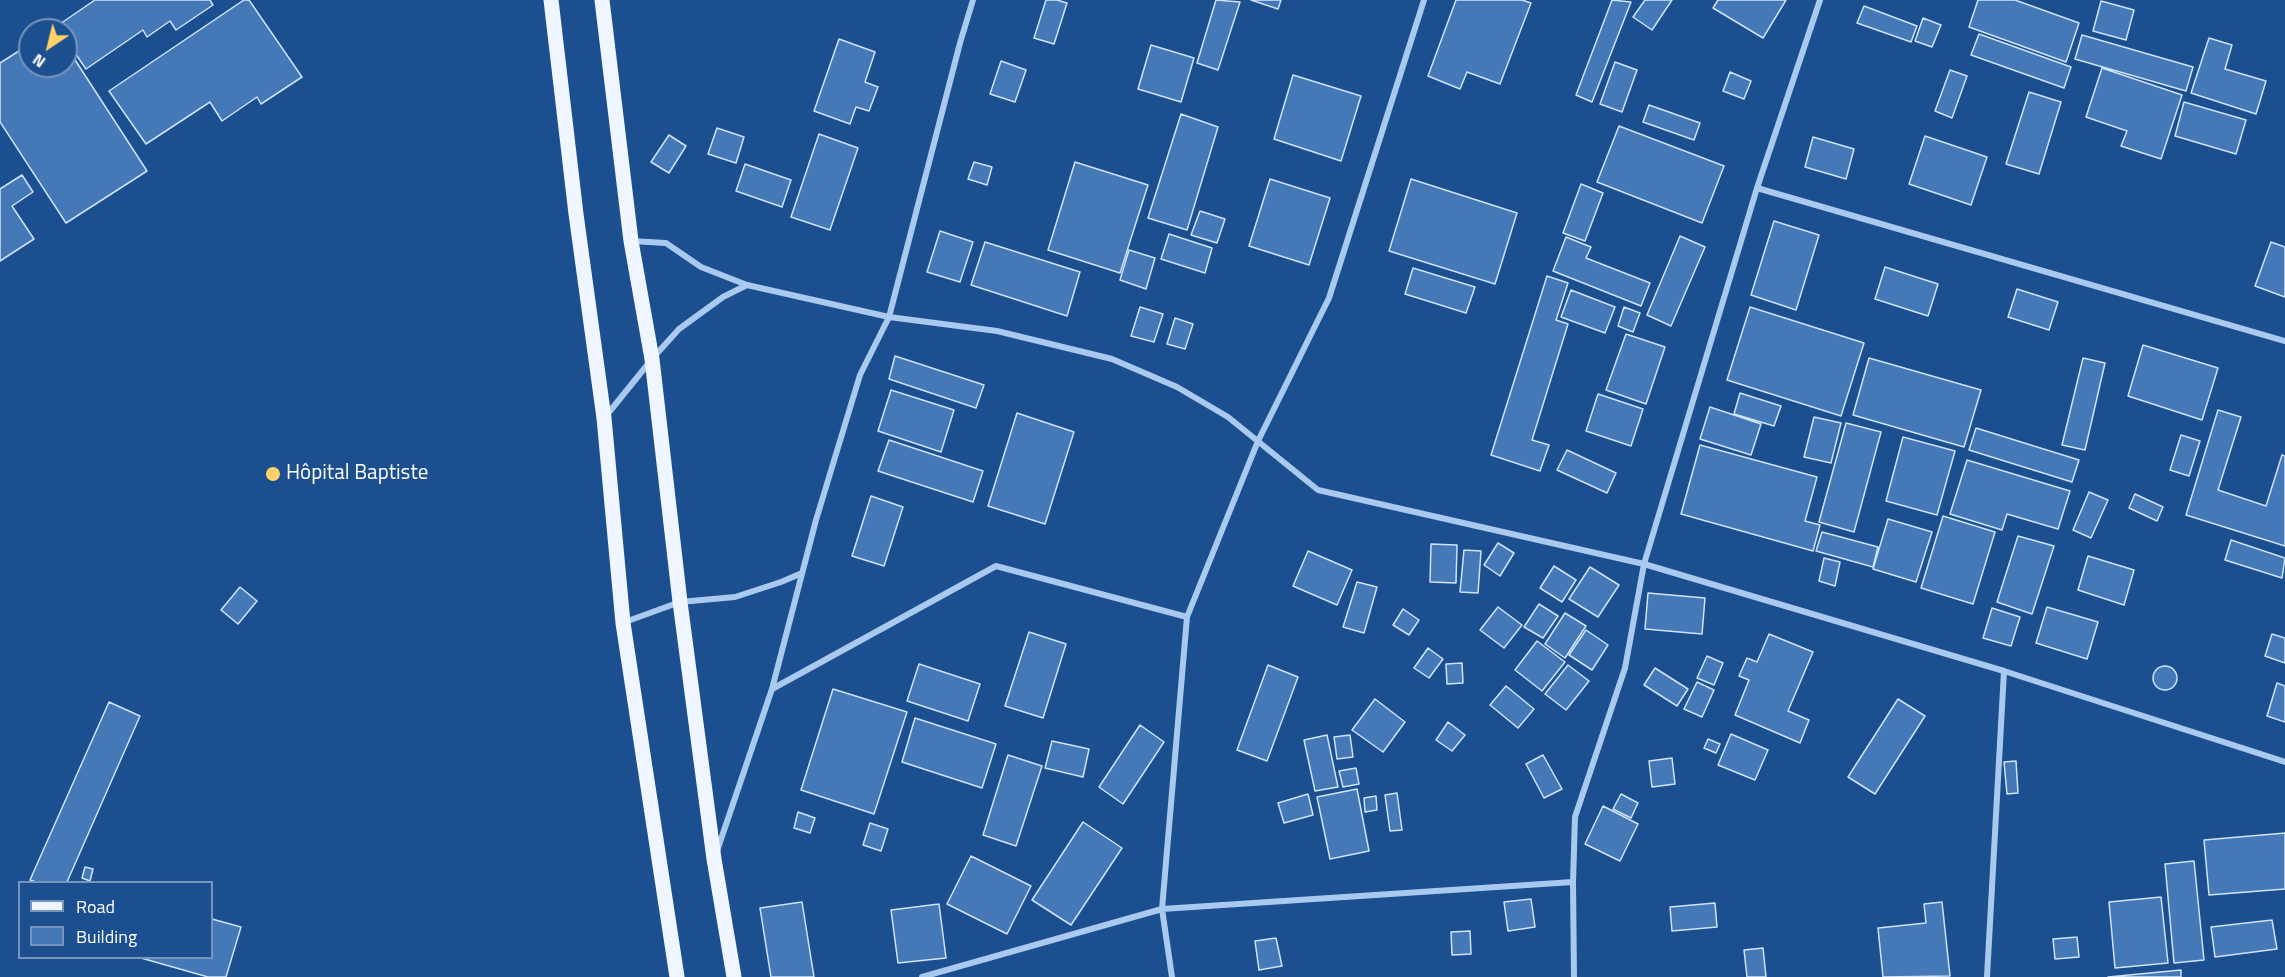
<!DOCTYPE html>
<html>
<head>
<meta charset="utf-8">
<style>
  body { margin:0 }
  #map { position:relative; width:2285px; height:977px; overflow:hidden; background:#1b4f8f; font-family:"Titillium Web",sans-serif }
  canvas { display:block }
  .legend { position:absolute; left:18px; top:881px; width:195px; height:78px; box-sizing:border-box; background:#1b4f8f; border:2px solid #7695bc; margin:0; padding:8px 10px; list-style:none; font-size:18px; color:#fff }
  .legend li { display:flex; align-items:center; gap:12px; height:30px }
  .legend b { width:30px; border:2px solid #7695bc }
  .north { position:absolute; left:18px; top:18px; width:60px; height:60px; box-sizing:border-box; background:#1b4f8f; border:2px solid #7695bc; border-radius:50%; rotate:215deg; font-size:16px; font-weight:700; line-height:24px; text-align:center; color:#fff }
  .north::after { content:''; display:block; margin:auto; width:21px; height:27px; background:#ffd166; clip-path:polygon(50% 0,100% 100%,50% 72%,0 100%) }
</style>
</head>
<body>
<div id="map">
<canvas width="2285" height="977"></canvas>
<ul class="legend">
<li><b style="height:8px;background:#f0f6ff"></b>Road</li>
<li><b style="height:16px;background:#4478b7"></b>Building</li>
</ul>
<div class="north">N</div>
</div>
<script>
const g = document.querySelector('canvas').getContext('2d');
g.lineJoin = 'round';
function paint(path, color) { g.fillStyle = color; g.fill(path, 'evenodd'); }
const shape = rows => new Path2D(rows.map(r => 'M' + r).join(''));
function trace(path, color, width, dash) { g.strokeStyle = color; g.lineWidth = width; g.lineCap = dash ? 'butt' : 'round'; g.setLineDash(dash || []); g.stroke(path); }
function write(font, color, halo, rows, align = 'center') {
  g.font = font + ' "Titillium Web",sans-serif'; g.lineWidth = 6; g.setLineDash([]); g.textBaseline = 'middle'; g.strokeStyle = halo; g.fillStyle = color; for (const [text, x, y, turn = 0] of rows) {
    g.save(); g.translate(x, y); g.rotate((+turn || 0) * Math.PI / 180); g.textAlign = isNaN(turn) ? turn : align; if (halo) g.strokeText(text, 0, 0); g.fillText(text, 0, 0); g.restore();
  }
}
const building = shape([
  [95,0,210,0,213,5,176,30,170,21,147,37,143,30,86,69,66,40,66,30,59,30,57,26,95,0],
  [244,0,249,0,302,77,261,104,257,97,222,121,210,102,146,144,109,91,244,0],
  [1046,0,1057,0,1067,3,1054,44,1034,38,1046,0],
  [1216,0,1240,2,1218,70,1197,63,1216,0],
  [1251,0,1281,0,1278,9,1251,0],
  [1456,0,1522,0,1531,3,1500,84,1467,72,1460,89,1428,76,1456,0],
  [1612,0,1631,2,1592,102,1576,95,1612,0],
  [1645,0,1672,0,1652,30,1633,17,1645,0],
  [1718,0,1786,0,1763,38,1713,8,1718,0],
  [1978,0,2015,0,2079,23,2066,62,1969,27,1978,0],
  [2101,1,2134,10,2126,40,2093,31,2101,1],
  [1864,6,1917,26,1911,42,1857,23,1864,6],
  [1923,18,1941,25,1932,47,1915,41,1923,18],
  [1979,34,2071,67,2064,88,1971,55,1979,34],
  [2082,35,2193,67,2186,91,2075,59,2082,35],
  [2209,38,2232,45,2225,69,2266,81,2256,114,2191,93,2209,38],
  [839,39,875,52,865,82,878,87,869,111,856,107,850,124,814,111,839,39],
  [30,44,30,66,66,66,66,46,147,171,66,223,0,122,0,63,30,44],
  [1151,45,1194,58,1181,102,1138,89,1151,45],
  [1001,61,1026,70,1015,102,990,94,1001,61],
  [1615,62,1637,70,1622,112,1600,104,1615,62],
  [2102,68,2182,95,2161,159,2121,146,2127,131,2086,117,2102,68],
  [1950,70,1967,76,1952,118,1935,111,1950,70],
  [1730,72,1751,81,1744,99,1723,91,1730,72],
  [1293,75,1361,96,1341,161,1274,139,1293,75],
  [2029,92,2061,102,2039,174,2006,164,2029,92],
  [2184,102,2246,120,2236,154,2175,136,2184,102],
  [1649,105,1700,123,1694,140,1643,122,1649,105],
  [1181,114,1218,127,1187,230,1148,218,1181,114],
  [1619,126,1724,166,1702,223,1597,182,1619,126],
  [717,128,744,137,736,163,708,154,717,128],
  [819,134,858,148,830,230,791,217,819,134],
  [669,135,686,146,669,173,651,162,669,135],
  [1925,136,1987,157,1971,205,1909,184,1925,136],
  [1813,137,1854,149,1846,179,1805,167,1813,137],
  [974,162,992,167,987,185,968,179,974,162],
  [1075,162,1148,185,1120,273,1048,250,1075,162],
  [745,164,791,180,782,207,736,191,745,164],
  [22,175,33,192,12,206,34,239,0,261,0,189,22,175],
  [1270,179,1330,198,1309,265,1249,246,1270,179],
  [1411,179,1517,213,1495,284,1389,251,1411,179],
  [1581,184,1603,193,1585,241,1563,233,1581,184],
  [1200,211,1225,219,1217,243,1191,235,1200,211],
  [1774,221,1819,235,1796,310,1751,295,1774,221],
  [940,231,973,242,960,282,927,272,940,231],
  [1169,234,1212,248,1205,273,1161,259,1169,234],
  [1680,236,1705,247,1671,326,1647,315,1680,236],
  [1566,237,1591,247,1586,258,1650,283,1641,306,1553,271,1566,237],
  [985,242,1080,272,1067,316,971,285,985,242],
  [2271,242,2285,247,2285,297,2255,286,2271,242],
  [1129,250,1155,258,1146,289,1120,280,1129,250],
  [1885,267,1938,284,1928,316,1875,299,1885,267],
  [1413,268,1475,287,1466,313,1405,294,1413,268],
  [1547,276,1568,283,1556,320,1568,324,1532,440,1549,445,1540,471,1491,455,1547,276],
  [2017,289,2058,302,2049,330,2008,317,2017,289],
  [1571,290,1615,307,1605,333,1561,317,1571,290],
  [1140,307,1163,314,1154,342,1131,336,1140,307],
  [1624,307,1640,313,1633,332,1618,326,1624,307],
  [1750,307,1864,343,1841,416,1727,380,1750,307],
  [1175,318,1193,324,1185,349,1167,344,1175,318],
  [1626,334,1665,347,1646,404,1606,390,1626,334],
  [2143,345,2218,368,2202,420,2128,396,2143,345],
  [895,356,984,385,976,408,889,379,895,356],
  [1869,358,1981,390,1964,447,1853,415,1869,358],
  [2083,358,2105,363,2085,450,2062,445,2083,358],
  [891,390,954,410,941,452,878,431,891,390],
  [1740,393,1781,406,1774,426,1734,414,1740,393],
  [1598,394,1643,409,1631,446,1586,431,1598,394],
  [1710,407,1761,424,1751,455,1700,439,1710,407],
  [2218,410,2241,417,2218,490,2266,506,2282,455,2285,456,2285,546,2186,515,2218,410],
  [1017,413,1074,432,1045,524,988,506,1017,413],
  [1814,417,1841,423,1831,463,1804,457,1814,417],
  [1846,423,1881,432,1854,532,1819,522,1846,423],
  [1976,428,2079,460,2072,482,1969,450,1976,428],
  [2181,435,2200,441,2189,476,2170,470,2181,435],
  [1903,437,1955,451,1937,515,1886,501,1903,437],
  [889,440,983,471,973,502,878,471,889,440],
  [1700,445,1817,477,1805,521,1820,525,1813,551,1681,514,1700,445],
  [1567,450,1616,473,1607,493,1557,470,1567,450],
  [1967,460,2070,491,2058,529,2007,514,2002,530,1950,514,1967,460],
  [2089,492,2108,500,2091,538,2073,530,2089,492],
  [2135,494,2163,507,2157,521,2129,508,2135,494],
  [871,496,903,507,884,566,852,556,871,496],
  [1943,516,1995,532,1973,604,1921,588,1943,516],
  [1888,519,1932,532,1916,582,1873,569,1888,519],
  [1822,532,1878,547,1873,567,1816,551,1822,532],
  [2018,536,2054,546,2032,614,1997,602,2018,536],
  [2231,540,2285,558,2282,578,2225,560,2231,540],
  [1498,543,1514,553,1500,576,1484,565,1498,543],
  [1431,544,1457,545,1456,583,1430,582,1431,544],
  [1464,550,1481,551,1478,593,1460,592,1464,550],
  [1308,551,1352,570,1337,605,1293,586,1308,551],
  [2088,556,2134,570,2124,605,2078,590,2088,556],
  [1824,558,1840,562,1835,586,1819,581,1824,558],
  [1554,566,1576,580,1562,602,1540,588,1554,566],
  [1590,567,1619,585,1598,617,1569,599,1590,567],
  [1357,582,1377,587,1364,633,1343,627,1357,582],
  [240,587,257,601,238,624,221,610,240,587],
  [1648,593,1705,598,1702,634,1645,629,1648,593],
  [1539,604,1558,616,1543,638,1524,627,1539,604],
  [1498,607,1522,625,1504,648,1480,630,1498,607],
  [2047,607,2098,622,2087,659,2036,643,2047,607],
  [1992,608,2020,617,2011,646,1983,638,1992,608],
  [1403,609,1419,620,1409,635,1393,625,1403,609],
  [1565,613,1586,626,1565,658,1545,644,1565,613],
  [1586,630,1608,645,1592,670,1569,655,1586,630],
  [1029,632,1066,644,1043,718,1005,706,1029,632],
  [1769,634,1813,652,1788,711,1809,720,1800,743,1735,715,1749,680,1739,676,1747,658,1757,662,1769,634],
  [2272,634,2285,638,2285,663,2265,656,2272,634],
  [1537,641,1565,662,1542,691,1515,670,1537,641],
  [1428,648,1443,659,1429,678,1414,668,1428,648],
  [1707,656,1723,663,1714,685,1697,678,1707,656],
  [1462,663,1463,683,1447,684,1446,664,1462,663],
  [919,664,980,684,968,721,907,701,919,664],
  [1268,665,1298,677,1267,761,1237,750,1268,665],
  [1568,665,1589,681,1566,710,1545,694,1568,665],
  '2153 678a12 12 0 1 1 24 0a12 12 0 1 1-24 0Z',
  [1655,668,1688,689,1677,706,1644,685,1655,668],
  [1697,682,1714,690,1702,717,1684,709,1697,682],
  [2277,683,2285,686,2285,722,2267,716,2277,683],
  [1506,686,1534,709,1518,728,1490,705,1506,686],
  [833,689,907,712,874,814,801,790,833,689],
  [1375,699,1405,722,1383,752,1352,730,1375,699],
  [1898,699,1925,716,1875,794,1848,777,1898,699],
  [109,702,140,716,67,882,36,882,30,880,109,702],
  [915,718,996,744,982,788,902,762,915,718],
  [1448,722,1465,735,1452,751,1436,740,1448,722],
  [1140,725,1164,742,1123,804,1099,787,1140,725],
  [1731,734,1768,750,1755,780,1718,765,1731,734],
  [1327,735,1338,787,1315,791,1304,740,1327,735],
  [1350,735,1353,757,1337,759,1334,737,1350,735],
  [1708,739,1720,744,1716,753,1704,748,1708,739],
  [1052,741,1089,749,1083,777,1045,768,1052,741],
  [1008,755,1042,766,1016,846,983,835,1008,755],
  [1543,755,1562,789,1544,798,1526,764,1543,755],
  [1672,758,1675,784,1652,787,1649,761,1672,758],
  [2016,761,2018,793,2007,794,2004,762,2016,761],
  [1356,768,1359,784,1343,787,1339,771,1356,768],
  [1357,789,1369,851,1330,859,1317,797,1357,789],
  [1397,793,1402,830,1390,831,1385,795,1397,793],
  [1308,794,1313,815,1284,823,1278,803,1308,794],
  [1621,794,1638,803,1631,818,1613,809,1621,794],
  [1376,796,1377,810,1365,812,1364,798,1376,796],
  [1603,806,1638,824,1620,861,1585,844,1603,806],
  [798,812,815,818,810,833,794,828,798,812],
  [1083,822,1122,848,1071,925,1032,900,1083,822],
  [870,823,888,829,881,851,863,845,870,823],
  [2285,833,2285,889,2209,895,2204,840,2285,833],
  [971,856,1031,886,1007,934,947,904,971,856],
  [2194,861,2204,960,2174,963,2165,864,2194,861],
  [85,867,93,869,90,881,82,878,85,867],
  [2161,897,2168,963,2115,968,2109,902,2161,897],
  [1531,899,1535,927,1508,931,1504,902,1531,899],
  [802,902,814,977,771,977,760,908,802,902],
  [1942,902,1950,976,1883,977,1878,928,1926,923,1924,904,1942,902],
  [1715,903,1717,927,1672,931,1670,907,1715,903],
  [939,904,946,958,898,963,891,910,939,904],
  [212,919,241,927,226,977,208,977,141,958,212,958,212,919],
  [2272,920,2277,949,2215,957,2211,927,2272,920],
  [1470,931,1471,954,1452,955,1451,932,1470,931],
  [2077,937,2079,957,2055,959,2053,939,2077,937],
  [1276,938,1282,966,1259,970,1255,941,1276,938],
  [1763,948,1766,977,1747,977,1744,950,1763,948],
  [2181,970,2181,977,2108,977,2181,970]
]);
paint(building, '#4478b7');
trace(building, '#cfe3fa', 1.5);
trace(shape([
  [1757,188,2285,341],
  [631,241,666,243,701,267,747,285,889,317,997,331,1112,359,1177,387,1228,417,1318,490,1644,564,2004,671,2285,762],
  [606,416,652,359,679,329,723,297,747,285],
  [625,622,680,602,735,597,781,582,802,573],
  [772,689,996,566,1187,617],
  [717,851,772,689,816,520,860,375,889,317,960,43,973,0],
  [922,977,1162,909,1573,882],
  [1172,977,1162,909,1187,617,1258,441,1329,298,1424,0],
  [1574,977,1573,882,1575,817,1625,668,1644,564,1757,188,1820,0],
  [1987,977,2004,671]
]), '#a9c9ee', 6);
trace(shape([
  [551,0,576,214,604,418,623,623,677,977],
  [602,0,631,241,652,359,680,602,714,859,734,977]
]), '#f0f6ff', 15);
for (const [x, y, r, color] of [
  [273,474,8,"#ffd166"]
]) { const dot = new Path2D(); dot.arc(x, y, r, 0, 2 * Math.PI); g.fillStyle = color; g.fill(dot); trace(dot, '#1b4f8f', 2); }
write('21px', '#fff', '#1b4f8f', [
  ["Hôpital Baptiste",286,474]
], 'left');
</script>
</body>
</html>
